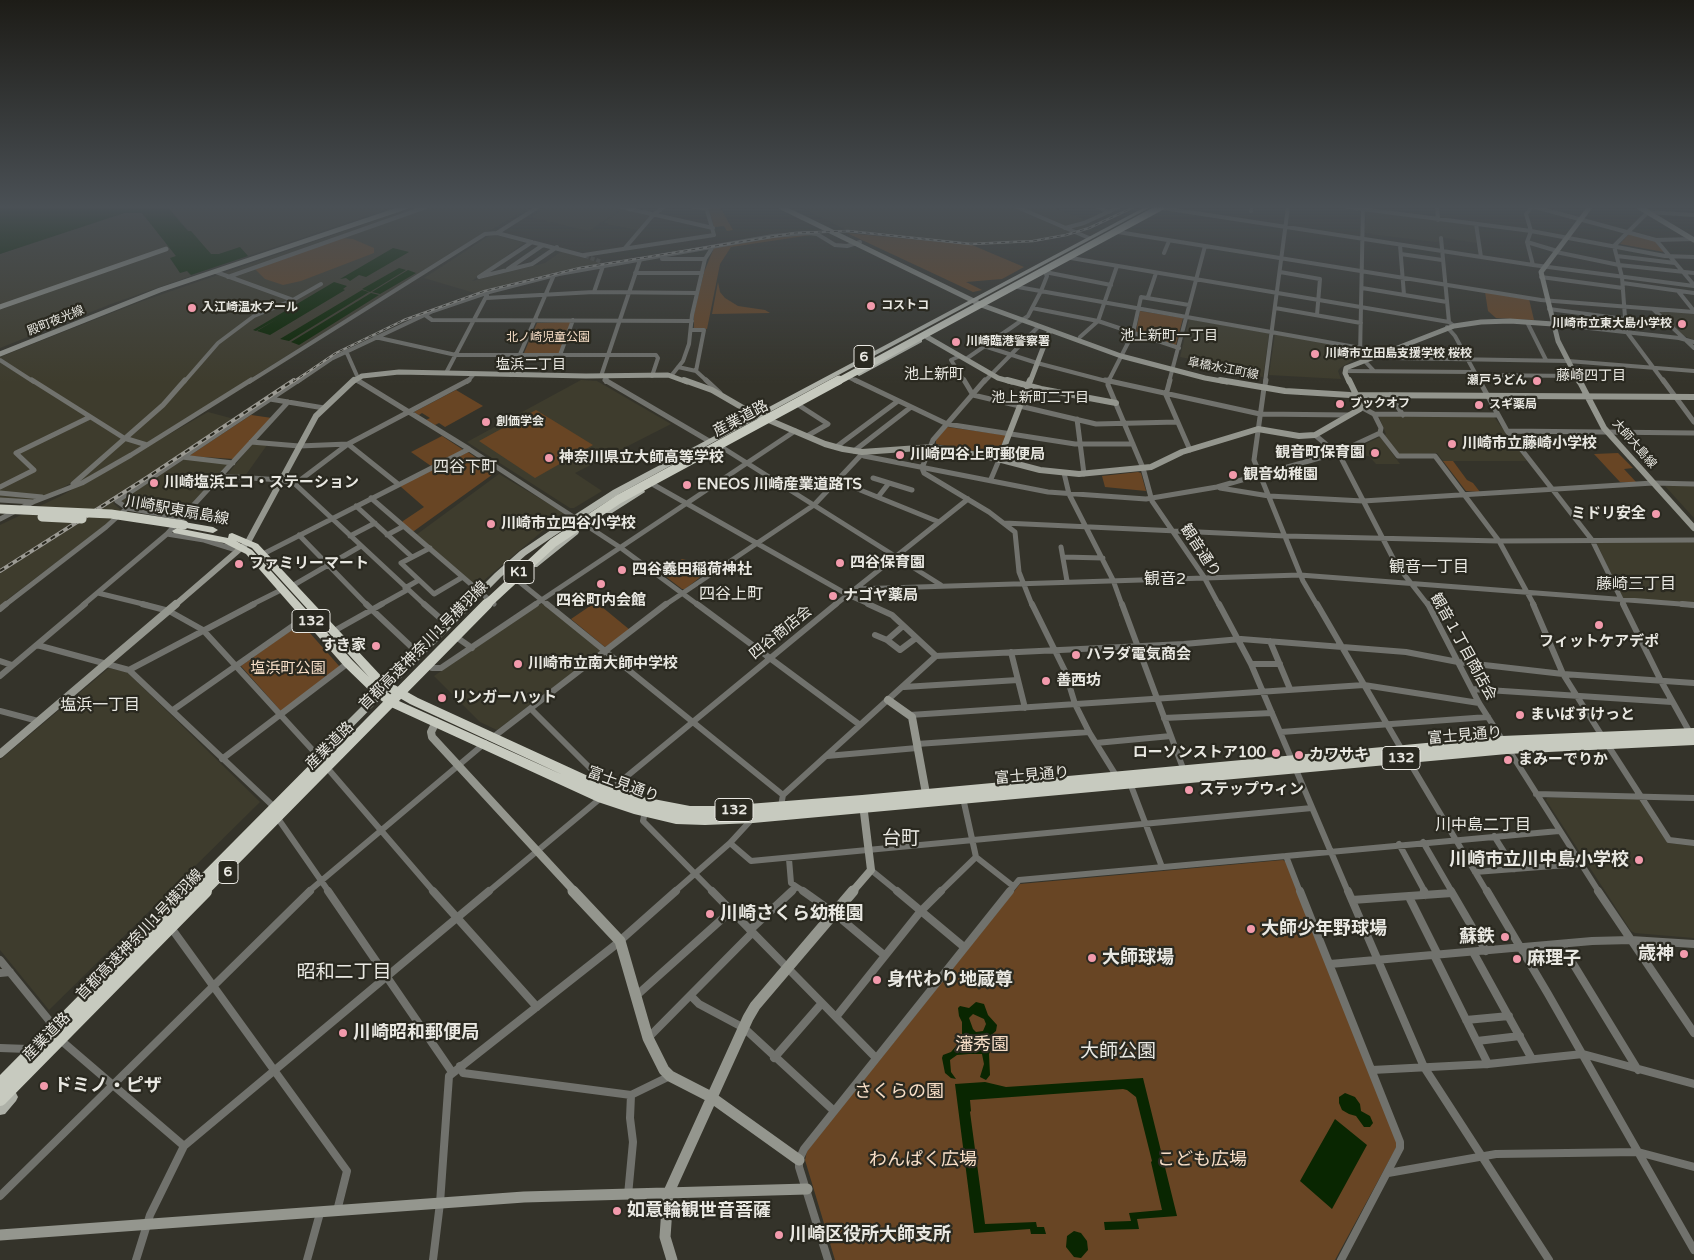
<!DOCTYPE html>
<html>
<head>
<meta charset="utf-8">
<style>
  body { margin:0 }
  canvas { display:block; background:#34332a }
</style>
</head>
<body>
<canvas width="1694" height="1260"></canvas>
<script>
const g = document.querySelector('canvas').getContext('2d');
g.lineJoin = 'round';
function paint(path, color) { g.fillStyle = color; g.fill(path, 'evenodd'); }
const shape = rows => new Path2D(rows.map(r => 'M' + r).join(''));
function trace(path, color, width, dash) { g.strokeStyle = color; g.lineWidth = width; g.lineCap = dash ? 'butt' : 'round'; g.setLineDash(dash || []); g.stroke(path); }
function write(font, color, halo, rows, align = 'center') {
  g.font = font + ' "Varela Round","Noto Sans JP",sans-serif'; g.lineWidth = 4.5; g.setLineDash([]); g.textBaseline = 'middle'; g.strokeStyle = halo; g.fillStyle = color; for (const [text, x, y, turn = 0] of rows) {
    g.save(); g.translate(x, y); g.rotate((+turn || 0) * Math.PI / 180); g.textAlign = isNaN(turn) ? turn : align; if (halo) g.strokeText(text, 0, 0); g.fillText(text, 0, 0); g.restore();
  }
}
paint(shape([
  [167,207,394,207,248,256,240,247,219,254,211,254],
  [414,207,530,207,451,253,149,442,80,482,71,483,49,495,30,500,0,499,0,357,137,303],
  [546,207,615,207,622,208,589,231,530,217],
  [800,207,1052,207,1098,225,1069,235,1035,242,996,245,954,244,851,232],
  [623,209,650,215,651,216,638,230,603,223],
  [1367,211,1474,225,1477,243,1440,237,1440,241,1436,242,1364,233],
  [124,213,142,213,176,256,170,259,180,272,187,271,191,276,111,304,0,348,0,254],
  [492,234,524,243,472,281,545,263,562,251,606,265,478,294,424,278],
  [1657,311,1694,314,1694,340,1682,335],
  [1189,319,1267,333,1269,334,1263,377,1240,373,1240,368,1180,357],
  [1275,334,1357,349,1358,357,1340,368,1338,371,1341,379,1269,375],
  [581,380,597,381,671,424,575,473,602,491,574,508,570,508,467,442],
  [208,412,234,419,113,503,121,510,104,526,0,605,0,525,61,496],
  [1382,416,1494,417,1527,461,1443,461,1437,453,1399,455,1384,436,1386,434,1379,417],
  [1380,437,1381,438,1400,464,1376,464,1369,456,1361,456,1356,449],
  [254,443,267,445,245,476,227,475,251,445],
  [185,459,229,464,182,517,133,508,122,502,122,500],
  [499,474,564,513,476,587,416,535],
  [1665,486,1694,486,1694,518],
  [1596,542,1694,542,1694,603,1623,598],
  [541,604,544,604,602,650,497,730,480,722,434,676],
  [109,668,127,672,260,802,49,1010,0,950,0,760],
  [1547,798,1635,798,1641,800,1668,843,1694,846,1694,938,1635,933,1631,931,1546,800]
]), '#3e3c2d');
paint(shape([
  [708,207,720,207,733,230,727,231,724,226,714,227],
  [804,233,811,235,731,247,720,264,707,329,694,328,694,314,704,272,714,248,721,245],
  [847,233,972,245,1024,267,1002,279,966,282,982,290,973,292],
  [1629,234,1655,241,1664,252,1620,244],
  [342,238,353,239,374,248,374,253,301,281,283,285,265,279,255,269],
  [718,282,720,292,725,298,738,306,765,310,770,313,712,314],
  [1485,292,1529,299,1534,320,1496,318,1488,311],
  [1140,311,1183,318,1176,345,1136,332],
  [570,322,571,323,560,353,524,353,537,323],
  [456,390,483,406,445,427,439,423,435,425,426,420,430,418,422,413,419,415,414,412],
  [536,410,593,445,535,478,479,441],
  [251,415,272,418,234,459,189,456],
  [947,427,1005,435,1005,437,997,455,936,444,936,440],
  [442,436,462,449,462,451,431,466,411,452],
  [468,452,496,472,414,531,411,531,402,523,403,521,424,507,400,486],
  [1618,453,1633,468,1624,469,1636,482,1620,482,1594,454],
  [1443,461,1453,461,1467,480,1473,483,1480,492,1466,491],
  [1138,472,1141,473,1146,491,1105,487,1102,476],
  [682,559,690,561,707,572,685,589,682,589,661,573],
  [596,602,630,630,605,647,571,619],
  [301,623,340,667,284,710,280,710,241,666],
  [1283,860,1286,862,1398,1144,1335,1260,835,1260,805,1160,807,1151,1020,884]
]), '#684524');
paint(shape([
  [0,207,169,207,168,208,188,231,191,231,211,254,219,254,240,247,248,256,191,275,187,271,180,273,170,258,176,256,142,213,124,213,0,254],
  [393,248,409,252,366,277,359,275,350,281,346,278,340,279],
  [399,268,406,270,370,292,362,289],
  [408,270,416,273,380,294,372,292],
  [334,282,347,286,343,289,345,290,270,335,257,331,277,319,256,331,253,330],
  [362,290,369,292,289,341,280,339],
  [371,293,379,295,299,345,291,342],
  [976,1002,984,1004,988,1015,997,1025,996,1031,988,1038,993,1046,989,1054,990,1075,986,1080,980,1077,984,1064,982,1054,969,1054,957,1055,950,1060,951,1072,956,1079,951,1078,945,1073,942,1058,943,1055,951,1052,962,1039,962,1022,959,1016,958,1008,960,1006,969,1008],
  [973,1014,984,1019,986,1024,983,1031,976,1032,973,1029,969,1018],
  [1143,1078,1177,1216,1137,1219,1139,1229,1105,1230,1104,1222,1131,1221,1129,1213,1162,1210,1151,1162,1152,1161,1136,1097,1127,1090,1123,1089,970,1100,971,1111,970,1112,985,1224,1036,1222,1037,1227,1044,1227,1046,1234,1031,1234,1030,1229,974,1233,955,1084,985,1082,1006,1087],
  [1345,1093,1355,1097,1360,1104,1361,1111,1370,1116,1373,1123,1370,1127,1364,1127,1356,1116,1349,1114,1342,1110,1339,1103,1339,1097],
  [1335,1119,1367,1145,1332,1209,1300,1181],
  [1074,1231,1081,1233,1087,1241,1088,1250,1081,1258,1074,1257,1066,1247,1067,1236]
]), '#092601');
trace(shape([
  [585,256,602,262]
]), '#4f4e46', 4, [4, 2]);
trace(shape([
  [621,207,713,228],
  [693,207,707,209],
  [1017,207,1089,238],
  [1097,207,1109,212],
  [1347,207,1531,231,1665,256,1694,257],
  [1363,207,1360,356,1374,371],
  [1437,207,1438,220],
  [1532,207,1526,214,1531,231,1527,242,1533,265],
  [1535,207,1656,240,1694,239],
  [1163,208,1533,265,1694,286],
  [1251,211,1252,207],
  [1476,224,1481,257],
  [1065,228,1084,223,1119,207],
  [1118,232,1541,300,1694,312],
  [497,233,538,207],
  [1441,238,1449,322],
  [1656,240,1694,285],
  [532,242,479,277,532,264,557,247],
  [1527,242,1557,251],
  [1400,245,1404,295],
  [625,248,654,214,664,207],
  [1556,252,1619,265,1694,273],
  [1164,253,1169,241],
  [1401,254,1442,260],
  [584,255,714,235,706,207],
  [1617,256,1675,263],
  [1071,258,1449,322,1454,326],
  [662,259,705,259],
  [508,269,543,245],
  [1045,272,1111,285],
  [1280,272,1320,279,1317,315],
  [635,273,702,273],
  [228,277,426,207],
  [1541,277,1623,288],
  [1623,283,1694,293],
  [1018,287,1361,348],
  [1362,288,1447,302],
  [1678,291,1694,311],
  [594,292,603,266],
  [1148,297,1156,273],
  [486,298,594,292,697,293],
  [293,300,321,284],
  [1032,308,1098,321,1179,348],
  [1275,308,1361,323],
  [1549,309,1625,319],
  [1653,309,1694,348],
  [425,315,432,320,692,321],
  [1527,322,1546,360],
  [1553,324,1679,338,1694,342],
  [1447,327,1455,336,1480,382],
  [692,330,704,330,696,371],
  [375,337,456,355,656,355,658,358,652,376],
  [1080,337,1098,321,1117,266],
  [984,346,1037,363,1110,382],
  [346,351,358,378],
  [1380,354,1391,358,1568,361,1694,371],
  [560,355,573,320],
  [960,356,951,360,965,382],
  [966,359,1028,316,1041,291,1047,276,1046,274],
  [0,360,34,382],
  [678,367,696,371,708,382],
  [1345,371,1474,372],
  [446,373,487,295],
  [511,375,554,275],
  [1476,375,1576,376],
  [601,376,640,260],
  [671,376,683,361,689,344,692,315,705,259,712,248],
  [850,378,858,382],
  [355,379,359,382],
  [184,382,218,343,254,316,293,300,216,272],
  [249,382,485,234,497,233,585,256],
  [297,382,331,359,433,311,489,292,559,274,773,236,808,233,817,234,835,245,847,246,860,242],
  [467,382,474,374],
  [606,382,607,376],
  [984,382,1039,326],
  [1108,382,1133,333,1141,297,1189,305],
  [1169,382,1205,246],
  [1265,382,1288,207],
  [1664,382,1626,331,1622,277,1614,246,1648,212,1694,215]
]), '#71726d', 4);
trace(shape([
  [32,380,124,438,147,445],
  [357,380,469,449,621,548,698,605],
  [605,380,709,441],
  [706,380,720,393],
  [855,380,947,424,1075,444,1133,444],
  [964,380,973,395,1096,424,1177,422],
  [1105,380,1260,414,1349,415],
  [1108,380,1108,385,1143,468,1152,501,1204,577,1219,605],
  [1170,380,1166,395,1190,450],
  [1479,380,1507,431,1592,540,1624,605],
  [1663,380,1694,422],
  [1265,385,1266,380],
  [1264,388,1254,460,1303,581,1317,605],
  [1390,395,1403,415],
  [270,399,324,408],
  [800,406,828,424,807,436],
  [1361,407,1374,414,1498,415],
  [1077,419,1084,474],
  [1507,431,1694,433],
  [1380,433,1398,456,1435,456,1499,541,1534,605],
  [1315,435,1340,456,1396,564,1428,605],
  [251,442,299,446,348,444,398,484],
  [836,447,898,401],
  [723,448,941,585],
  [854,451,911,407],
  [858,451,864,456,1048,492,1146,499,1217,487,1337,453,1380,433,1381,428,1374,414],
  [182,457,233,463],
  [922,468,924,473,989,512,1015,532,1019,572,1032,605],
  [922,468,933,440,985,380],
  [1064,473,1069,494,1113,580,1122,605],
  [221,476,281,480,295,484,425,605],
  [873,478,912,490],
  [991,479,999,460],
  [838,481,939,522],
  [73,484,163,405,185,380],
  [295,484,348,444,469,380],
  [654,485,850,596,871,605],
  [0,487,34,470,16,453,90,417],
  [1220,488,1269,496,1363,501,1653,483,1694,484],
  [0,493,42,497],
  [878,497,889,483],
  [371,498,494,604],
  [0,500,33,502],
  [356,506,412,557],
  [127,508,183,518],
  [0,519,33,502,82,483,131,455,251,380],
  [1004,523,1285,536,1499,541,1694,540],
  [167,534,204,540,233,549,242,548],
  [299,535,367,605],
  [387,535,402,527],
  [350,536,375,523],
  [1061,547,1067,581],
  [430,548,401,563,434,594,461,578],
  [263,554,469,449],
  [1063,557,1103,558],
  [517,580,548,605],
  [292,586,361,546],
  [405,588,419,580],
  [855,589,1300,575,1694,605],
  [98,593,147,605],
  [5,605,106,527,127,508,117,501,299,380],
  [83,605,167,534,288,402],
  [251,605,283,589],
  [380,605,407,590],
  [534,605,795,431],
  [665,605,814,505,861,455],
  [835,605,968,499]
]), '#71726d', 5);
trace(shape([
  [142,604,169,611,203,630,318,756],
  [366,604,419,654],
  [424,604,448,625],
  [547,604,783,795],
  [697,604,860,725],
  [1032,604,1065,671,1075,704,1089,732,1117,777],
  [1122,604,1184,771],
  [1219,604,1251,664,1348,892],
  [1317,604,1402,750],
  [1428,604,1479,703,1599,892],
  [1533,604,1563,674,1602,736],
  [1623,604,1661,681,1694,740],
  [1682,604,1694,605],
  [0,609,6,604],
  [334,631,382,604],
  [875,635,887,640,900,650,916,638],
  [459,639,472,648],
  [887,640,903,626],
  [1270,641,1290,689],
  [37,645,129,670,271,804],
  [1011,652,1025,708],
  [936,656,1184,644,1241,639,1406,652,1458,662,1563,674,1694,683],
  [0,661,12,665],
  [1251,664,1280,664],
  [432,668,441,668,536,604],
  [129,670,254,604],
  [0,676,85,604],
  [904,687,1018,680],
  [1472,689,1672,702],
  [531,709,593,771,589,781],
  [173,710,307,616],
  [0,711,38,721],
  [910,715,1364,685,1479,703],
  [1164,718,1272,713],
  [1281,732,1488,717],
  [492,738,666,604],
  [1096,743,1171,736],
  [917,744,1089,732],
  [1607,744,1669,840,1694,843],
  [827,756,917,748],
  [1407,758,1487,892],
  [222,759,348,663],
  [329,770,434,892],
  [1130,783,1162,867],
  [609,791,836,604],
  [1536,794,1694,798],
  [963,798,976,857,1013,886],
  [781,806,783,795,936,656,892,615,868,604],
  [645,812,643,821,713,892],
  [279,820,329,892],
  [1494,836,1515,869],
  [1423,842,1452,892],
  [730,843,751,861,1312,808],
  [1399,844,1425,892],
  [1286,856,1559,831],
  [789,859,791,883,797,887,791,892],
  [871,870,898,892],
  [1475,872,1580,864],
  [797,887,805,892],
  [308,892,485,743],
  [488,892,602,797],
  [674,892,730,843,753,818],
  [940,892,976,857],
  [1009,892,1019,880,1286,856,1300,892]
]), '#71726d', 6);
trace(shape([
  [328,891,452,1072],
  [433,891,537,1007],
  [712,891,876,1058],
  [803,891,834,913,884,955],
  [897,891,964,947],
  [1300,891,1400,1142,1400,1148,1341,1260],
  [1348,891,1424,1067,1549,1260],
  [1424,891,1426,895],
  [1451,891,1486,951],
  [1487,891,1548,994,1694,1250],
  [1598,891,1694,1033],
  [1409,897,1438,955],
  [1352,900,1452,893],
  [172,929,347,1171,337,1211],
  [750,930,792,891],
  [1561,944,1638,1070],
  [1473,952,1532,1059],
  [1434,955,1488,1064],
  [0,960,52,1024],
  [1330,964,1592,941,1631,940,1694,944],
  [0,973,10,972],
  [637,995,731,911],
  [691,996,699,1004,744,1028,833,1110],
  [836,1017,920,912,941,891],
  [1466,1020,1509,1016],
  [648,1038,752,933],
  [1477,1041,1520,1036],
  [64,1043,184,1146],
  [0,1048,28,1049],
  [774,1058,822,1003],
  [460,1066,463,1073,631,1095,670,1076],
  [1372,1070,1488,1064,1583,1054,1694,1084],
  [1388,1173,1496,1154,1638,1152,1694,1167],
  [628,1195,633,1142,630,1118,631,1095],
  [0,1196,310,891],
  [136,1260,150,1215,184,1146,489,891],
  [307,1260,320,1213],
  [433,1260,440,1203,449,1076,614,946,676,891],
  [828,1260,799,1167,799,1160,804,1149,1010,891]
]), '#71726d', 8);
trace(shape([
  [781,207,984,306,1121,356,1205,378,1227,382],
  [1639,207,1694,240],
  [630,209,634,207],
  [0,307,166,249],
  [927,337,998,378,1012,382],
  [0,354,160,290,406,207],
  [352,382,362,376,399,372,586,376,668,375,687,382],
  [1030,382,1050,330],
  [1349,382,1345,373,1346,368,1454,326,1481,322,1510,321,1553,324],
  [1579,382,1558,341,1541,272,1590,207]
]), '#94968e', 5);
trace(shape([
  [684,380,712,390,750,412,825,444,843,449,862,452,933,447,994,458,1040,470,1079,474,1151,467,1182,452,1258,429,1299,436,1315,435,1360,409,1361,405,1349,380],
  [1007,380,1041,389,1116,403],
  [1220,380,1285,391,1350,395,1694,397],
  [1579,380,1604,428,1694,528],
  [999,460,1030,380],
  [175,605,248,542,316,416,354,380]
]), '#94968e', 6);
trace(shape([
  [888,700,912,717,927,799],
  [436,722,431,732,432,737,575,892],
  [0,754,176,604],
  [852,892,871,870,863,804]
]), '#94968e', 8);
trace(shape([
  [573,891,620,941,648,1038,664,1070,670,1076,711,1097,799,1160],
  [0,1235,524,1197,807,1189],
  [672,1260,665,1237,668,1194,748,1018,755,1006,853,891]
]), '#94968e', 11);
paint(shape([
  [1145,207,1151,207,712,443,619,494,554,536,526,555,501,577,320,760,317,761,314,760,312,757,314,754,495,573,520,551,548,532,613,490,1145,207],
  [920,339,922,340,922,342,861,375,859,376,856,374,920,339],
  [638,490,644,490,645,492,612,513,606,513,605,511,606,509,638,490],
  [575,529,578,530,579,532,578,534,537,567,531,567,530,565,531,563,575,529],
  [12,1091,16,1093,18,1097,16,1101,5,1114,0,1115,0,1100,8,1093,12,1091]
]), '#aeb1a8');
paint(shape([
  [184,522,213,527,218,530,213,533,181,527,180,525,181,523,184,522],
  [177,528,228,538,229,534,232,533,258,544,384,679,418,698,612,787,643,797,690,806,723,806,862,795,1502,736,1694,728,1694,745,1507,754,753,823,705,825,676,824,634,814,598,802,391,707,376,697,344,666,246,554,224,543,174,533,172,531,177,528],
  [236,541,252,548,369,677,352,660,252,550,236,541],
  [379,686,410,704,563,775,399,701,379,686]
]), '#c7cabf');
const railFar1 = shape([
  [293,382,336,353,404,320,485,291,580,268,795,233,848,231,971,244,1033,241,1066,235,1089,228,1134,207]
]);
const rail = shape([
  [0,571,148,477,294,380]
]);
trace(railFar1, '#9b9a93', 2.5);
trace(rail, '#9b9a93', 4);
trace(railFar1, '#2a2920', 1, [4]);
trace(rail, '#2a2920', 2, [5]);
trace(shape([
  [837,382,1161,207]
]), '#c7cabf', 7);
trace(shape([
  [0,509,111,514,184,525],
  [42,517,82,519],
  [486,605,553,543,619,499,839,380]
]), '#c7cabf', 9);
trace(shape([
  [191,892,328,754],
  [203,892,487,604]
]), '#c7cabf', 11);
trace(shape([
  [0,1085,192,891],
  [0,1099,205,891]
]), '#c7cabf', 14);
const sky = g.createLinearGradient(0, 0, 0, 383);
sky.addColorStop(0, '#1d1c17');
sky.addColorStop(0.54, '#4a5055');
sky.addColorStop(1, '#4a505500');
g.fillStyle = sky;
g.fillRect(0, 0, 1694, 383);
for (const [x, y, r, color] of [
  [871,306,5,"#f29aac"],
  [192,308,5,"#f29aac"],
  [1682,324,5,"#f29aac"],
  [956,342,5,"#f29aac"],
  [1315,354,5,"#f29aac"],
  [1537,381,5,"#f29aac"],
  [1340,404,5,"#f29aac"],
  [1479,405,5,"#f29aac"],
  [486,422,5,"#f29aac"],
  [1452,444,5,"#f29aac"],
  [1375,453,5,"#f29aac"],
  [900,455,5,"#f29aac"],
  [549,458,5,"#f29aac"],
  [1233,475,5,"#f29aac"],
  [154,483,5,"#f29aac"],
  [687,485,5,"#f29aac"],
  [1656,514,5,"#f29aac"],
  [491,524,5,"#f29aac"],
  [840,563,5,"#f29aac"],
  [239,564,5,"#f29aac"],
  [622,570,5,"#f29aac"],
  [601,584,5,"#f29aac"],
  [833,596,5,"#f29aac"],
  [1599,625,5,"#f29aac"],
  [376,646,5,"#f29aac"],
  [1076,655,5,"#f29aac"],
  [518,664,5,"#f29aac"],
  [1046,681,5,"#f29aac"],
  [442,698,5,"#f29aac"],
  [1520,715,5,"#f29aac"],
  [1276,753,5,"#f29aac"],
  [1299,755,5,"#f29aac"],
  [1508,760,5,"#f29aac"],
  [1189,790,5,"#f29aac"],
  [1639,860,5,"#f29aac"],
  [710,914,5,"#f29aac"],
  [1251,929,5,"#f29aac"],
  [1505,937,5,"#f29aac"],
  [1684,954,5,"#f29aac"],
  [1092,958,5,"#f29aac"],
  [1517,959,5,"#f29aac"],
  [877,980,5,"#f29aac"],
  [343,1033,5,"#f29aac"],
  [44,1086,5,"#f29aac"],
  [617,1211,5,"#f29aac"],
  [779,1235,5,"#f29aac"]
]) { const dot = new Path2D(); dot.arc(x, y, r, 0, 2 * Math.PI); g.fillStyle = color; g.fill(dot); trace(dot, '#2a2920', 2); }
write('bold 12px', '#e9e8e2', '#2a2920', [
  ["コストコ",881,306],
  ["入江崎温水プール",202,308],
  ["川崎市立東大島小学校",1672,324,"right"],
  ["川崎臨港警察署",966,342],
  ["川崎市立田島支援学校 桜校",1325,354],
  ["瀬戸うどん",1527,381,"right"],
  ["ブックオフ",1350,404],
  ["スギ薬局",1489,405],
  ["創価学会",496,422]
], 'left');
write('12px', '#e9e8e2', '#2a2920', [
  ["殿町夜光線",56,321,-22],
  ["皐橋水江町線",1223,369,11],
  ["大師大島線",1634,444,49]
]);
write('12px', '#f7dec7', '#2a2920', [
  ["北ノ崎児童公園",548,338]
]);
write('14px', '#e9e8e2', '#2a2920', [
  ["池上新町一丁目",1169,336],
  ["塩浜二丁目",531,365],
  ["藤崎四丁目",1591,376],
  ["池上新町二丁目",1040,398]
]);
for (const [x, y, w] of [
  [864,357,20],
  [519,572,30],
  [311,621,38],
  [1401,758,38],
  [734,810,38],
  [228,872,20]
]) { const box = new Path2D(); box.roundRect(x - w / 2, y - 11.5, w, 23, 4); g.fillStyle = '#2a2920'; g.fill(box); trace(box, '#e9e8e2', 1); }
write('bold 14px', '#e9e8e2', null, [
  ["6",864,357],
  ["K1",519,572],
  ["132",311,621],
  ["132",1401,758],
  ["132",734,810],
  ["6",228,872]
]);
write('15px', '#e9e8e2', '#2a2920', [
  ["池上新町",934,375]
]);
write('15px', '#e9e8e2', '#2a2920', [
  ["産業道路",741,419,-28],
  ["川崎駅東扇島線",177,511,10],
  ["観音通り",1200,551,57],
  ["四谷商店会",781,633,-39],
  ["首都高速神奈川1号横羽線",424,646,-45],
  ["観音１丁目商店会",1463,647,61],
  ["富士見通り",1465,736,-5],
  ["産業道路",330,746,-45],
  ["富士見通り",1032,776,-5],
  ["富士見通り",623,785,20],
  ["首都高速神奈川1号横羽線",140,935,-46],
  ["産業道路",47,1037,-46]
]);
write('bold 15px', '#e9e8e2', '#2a2920', [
  ["川崎市立藤崎小学校",1462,444],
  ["観音町保育園",1365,453,"right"],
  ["川崎四谷上町郵便局",910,455],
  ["神奈川県立大師高等学校",559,458],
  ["観音幼稚園",1243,475],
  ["川崎塩浜エコ・ステーション",164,483],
  ["ENEOS 川崎産業道路TS",697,485],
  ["ミドリ安全",1646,514,"right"],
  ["川崎市立四谷小学校",501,524],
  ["四谷保育園",850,563],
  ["ファミリーマート",249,564],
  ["四谷義田稲荷神社",632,570],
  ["ナゴヤ薬局",843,596],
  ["四谷町内会館",601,601,"center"],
  ["フィットケアデポ",1599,642,"center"],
  ["すき家",366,646,"right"],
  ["ハラダ電気商会",1086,655],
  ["川崎市立南大師中学校",528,664],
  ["善西坊",1056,681],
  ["リンガーハット",452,698],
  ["まいばすけっと",1530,715],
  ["ローソンストア100",1266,753,"right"],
  ["カワサキ",1309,755],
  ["まみーでりか",1518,760],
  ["ステップウィン",1199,790]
], 'left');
write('15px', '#f7dec7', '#2a2920', [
  ["塩浜町公園",288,669]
]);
write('16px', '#e9e8e2', '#2a2920', [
  ["四谷下町",465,468],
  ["観音一丁目",1429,568],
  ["観音2",1165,580],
  ["藤崎三丁目",1636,585],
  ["四谷上町",731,595],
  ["塩浜一丁目",100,706],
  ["川中島二丁目",1483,826]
]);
write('bold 18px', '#e9e8e2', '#2a2920', [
  ["川崎市立川中島小学校",1629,860,"right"],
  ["川崎さくら幼稚園",720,914],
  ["大師少年野球場",1261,929],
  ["蘇鉄",1495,937,"right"],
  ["歳神",1674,954,"right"],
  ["大師球場",1102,958],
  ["麻理子",1527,959],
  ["身代わり地蔵尊",887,980],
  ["川崎昭和郵便局",353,1033],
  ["ドミノ・ピザ",54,1086],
  ["如意輪観世音菩薩",627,1211],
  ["川崎区役所大師支所",789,1235]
], 'left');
write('18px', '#f7dec7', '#2a2920', [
  ["瀋秀園",982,1045],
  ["さくらの園",899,1092],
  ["わんぱく広場",923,1160],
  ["こども広場",1202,1160]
]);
write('19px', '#e9e8e2', '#2a2920', [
  ["台町",901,839],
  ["昭和二丁目",344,973],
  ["大師公園",1118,1052]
]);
</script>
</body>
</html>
